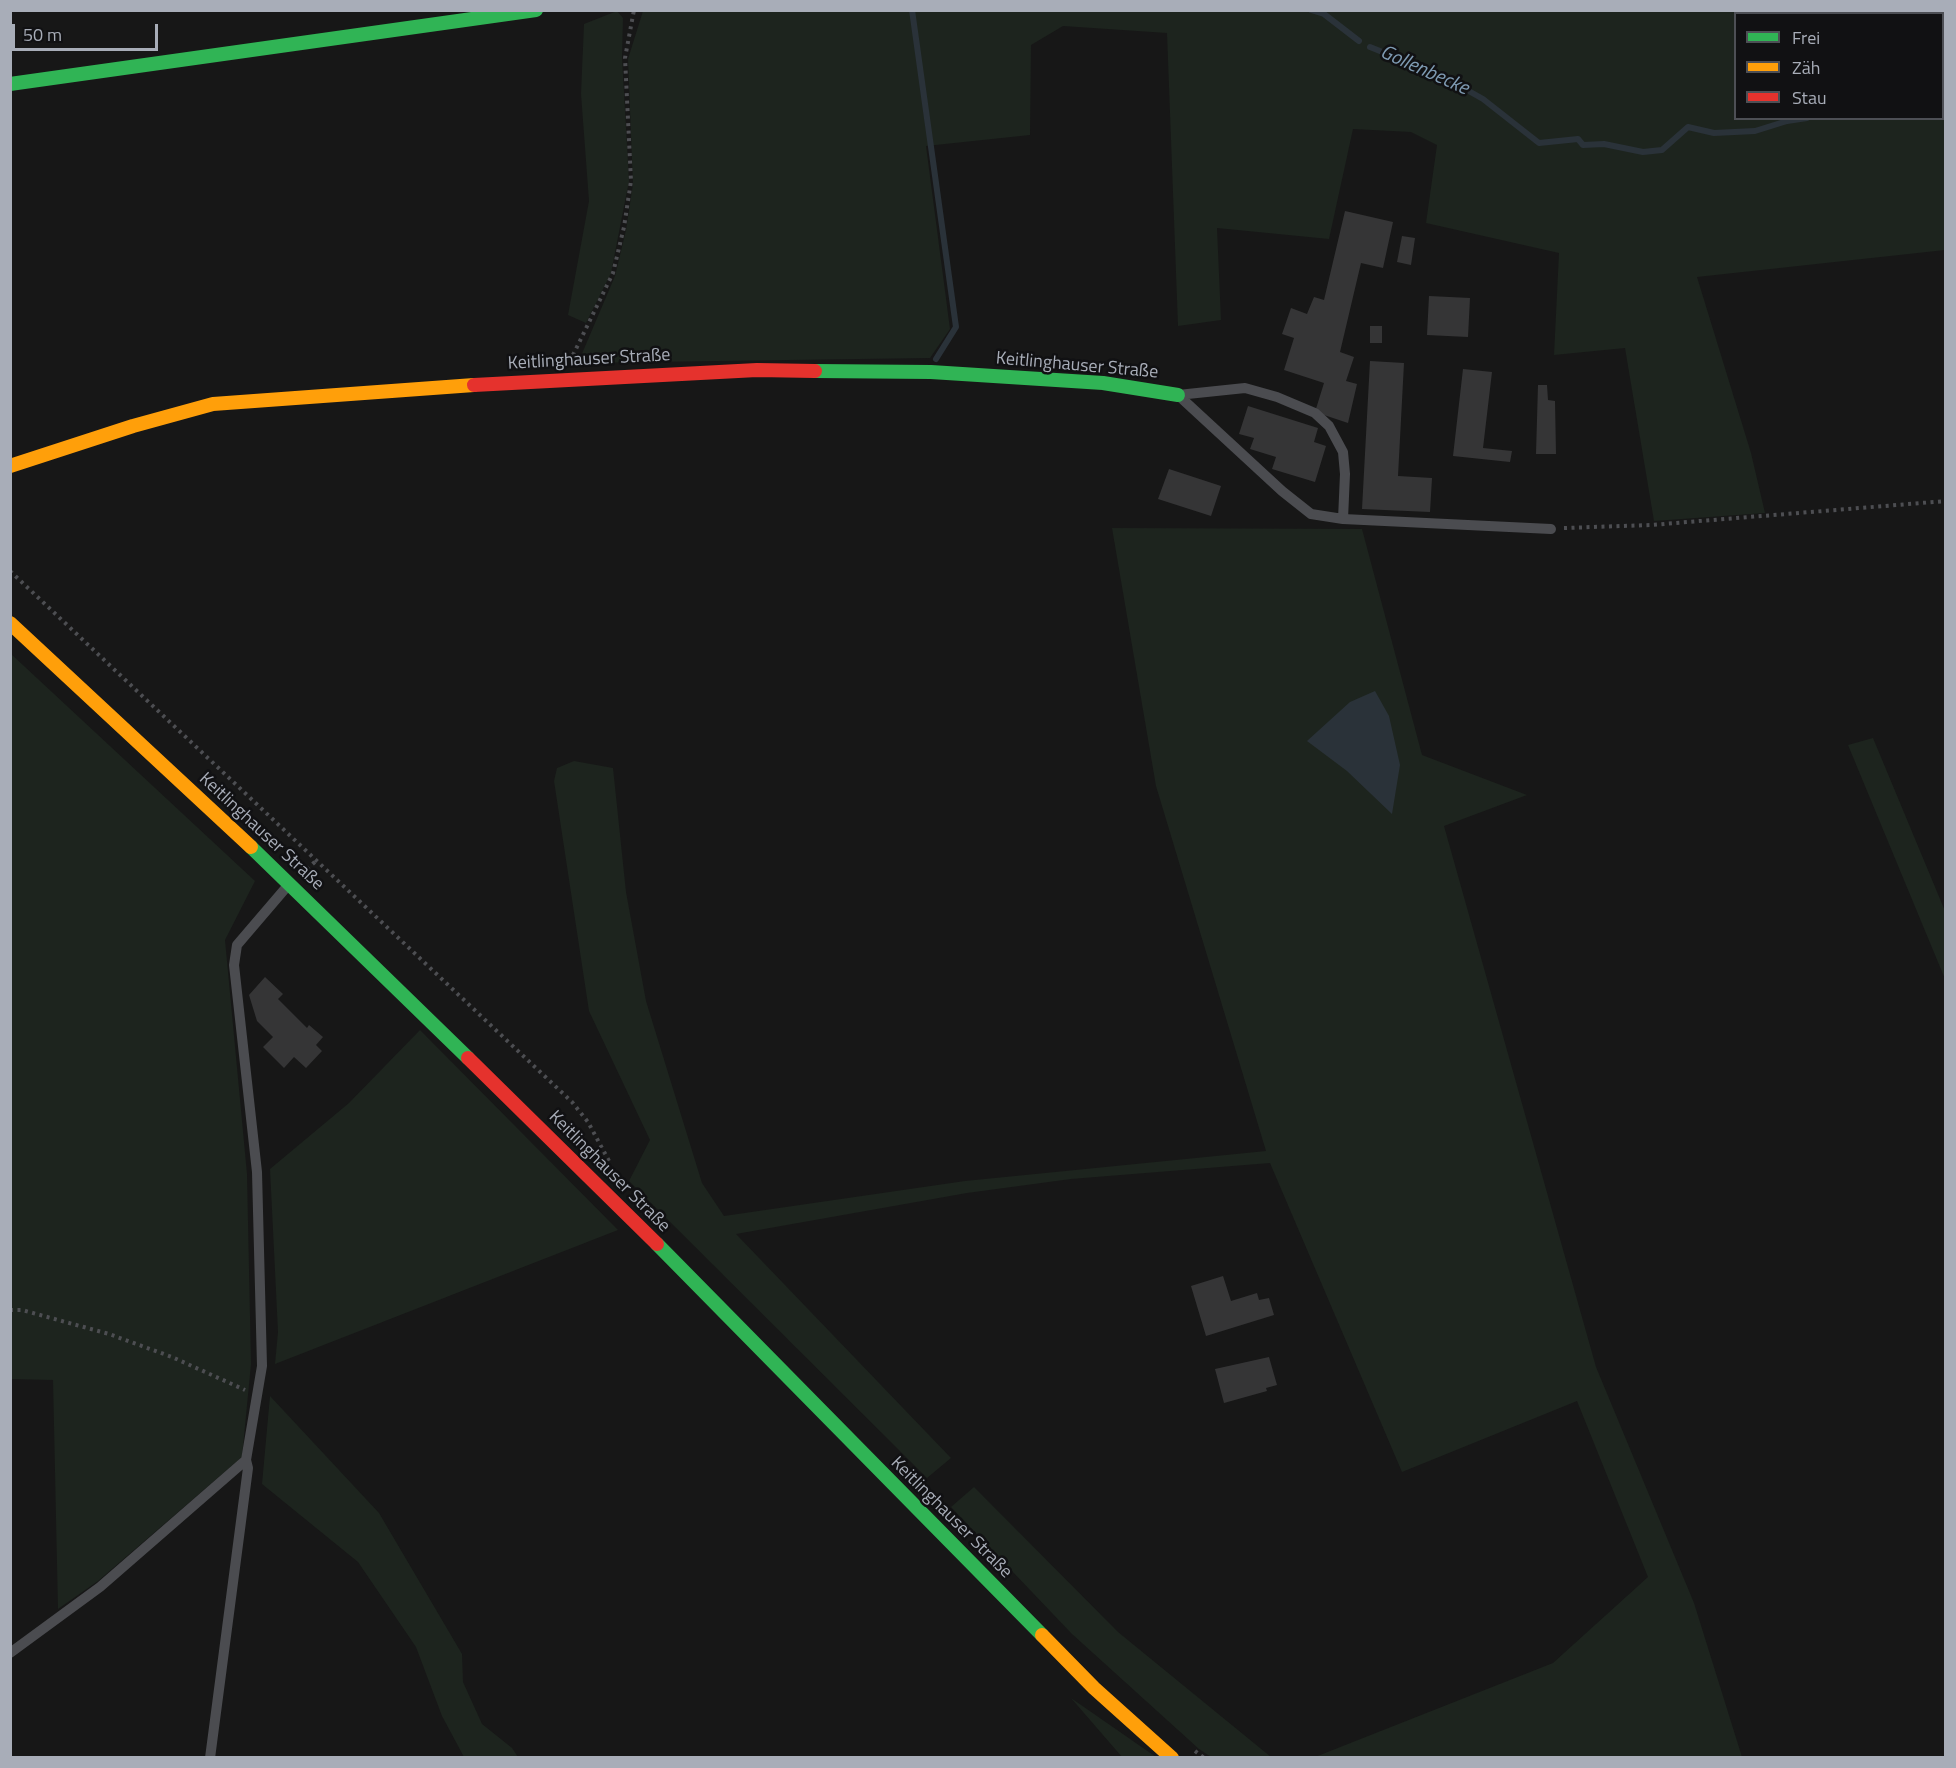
<!DOCTYPE html>
<html>
<head>
<meta charset="utf-8">
<style>
  body { margin:0 }
  #map { position:relative; width:1956px; height:1768px; overflow:hidden; background:#171717; font-family:"Titillium Web",sans-serif }
  canvas { display:block }
  .frame { position:absolute; inset:0; border:12px solid #a8adb8; pointer-events:none }
  .legend { position:absolute; left:1734px; top:12px; width:210px; height:108px; box-sizing:border-box; background:#111113; border:2px solid #4d4f55; margin:0; padding:8px 10px; list-style:none; font-size:18px; color:#a8adb8 }
  .legend li { display:flex; align-items:center; gap:12px; height:30px }
  .legend b { width:30px; border:2px solid #4d4f55 }
  .scale { position:absolute; left:12px; top:24px; width:146px; height:27px; box-sizing:border-box; border:3px solid #a8adb8; border-top:0; padding-left:8px; font-size:18px; line-height:21px; white-space:nowrap; color:#a8adb8; -webkit-text-stroke:4px #111113; paint-order:stroke }
</style>
</head>
<body>
<div id="map">
<canvas width="1956" height="1768"></canvas>
<div class="frame"></div>
<ul class="legend">
<li><b style="height:8px;background:#30b455"></b>Frei</li>
<li><b style="height:8px;background:#ff9f0a"></b>Zäh</li>
<li><b style="height:8px;background:#e5322d"></b>Stau</li>
</ul>
<div class="scale">50 m</div>
</div>
<script>
const g = document.querySelector('canvas').getContext('2d');
g.lineJoin = 'round';
function paint(path, color) { g.fillStyle = color; g.fill(path, 'evenodd'); }
const shape = rows => new Path2D(rows.map(r => 'M' + r).join(''));
function trace(path, color, width, dash) { g.strokeStyle = color; g.lineWidth = width; g.lineCap = dash ? 'butt' : 'round'; g.setLineDash(dash || []); g.stroke(path); }
function write(font, color, halo, rows, align = 'center') {
  g.font = font + ' "Titillium Web",sans-serif'; g.lineWidth = 5; g.setLineDash([]); g.textBaseline = 'middle'; g.strokeStyle = halo; g.fillStyle = color; for (const [text, x, y, turn = 0] of rows) {
    g.save(); g.translate(x, y); g.rotate((+turn || 0) * Math.PI / 180); g.textAlign = isNaN(turn) ? turn : align; if (halo) g.strokeText(text, 0, 0); g.fillText(text, 0, 0); g.restore();
  }
}
paint(shape([
  [617,11,623,18,622,57,629,181,611,273,586,323,568,315,589,201,581,94,584,24],
  [643,11,1805,11,1806,13,1736,14,1736,118,1942,118,1942,40,1945,40,1945,250,1697,277,1751,453,1765,513,1654,521,1625,348,1554,355,1559,253,1426,223,1437,145,1411,132,1353,129,1329,239,1217,228,1221,320,1178,326,1167,33,1063,26,1031,45,1030,135,926,146,950,329,930,358,578,363,615,276,626,230,633,184,628,59],
  [1112,528,1362,529,1422,755,1527,795,1444,826,1596,1367,1694,1603,1742,1757,1315,1757,1553,1663,1648,1577,1577,1401,1402,1472,1270,1163,1071,1179,967,1193,736,1234,951,1458,927,1478,629,1181,650,1140,589,1011,554,781,557,768,574,761,613,768,626,892,646,1001,702,1183,724,1216,965,1181,1266,1151,1156,786],
  [10,653,255,881,225,940,247,1174,251,1364,242,1457,98,1581,58,1609,53,1380,11,1379],
  [1873,738,1945,911,1945,979,1848,745],
  [420,1030,618,1230,275,1364,278,1332,270,1169,349,1103],
  [270,1396,379,1513,462,1654,463,1682,482,1724,512,1748,518,1757,464,1757,442,1716,416,1647,358,1562,262,1484],
  [974,1487,1118,1632,1271,1757,1211,1757,1199,1749,1072,1634,951,1507],
  [1071,1698,1156,1757,1122,1757]
]), '#1d241e');
paint(shape([
  [1375,691,1389,716,1400,765,1392,814,1347,771,1307,741,1350,702]
]), '#2a3239');
trace(shape([
  [912,10,956,327,936,359],
  [1311,10,1324,14,1359,41],
  [1370,47,1442,76,1483,99,1539,143,1578,139,1583,145,1604,144,1643,152,1662,150,1688,127,1714,133,1755,131,1787,121,1807,118],
  [1942,103,1946,104]
]), '#2a3239', 6);
paint(shape([
  [1345,211,1393,222,1383,268,1361,263,1340,352,1354,357,1346,381,1357,384,1348,423,1315,412,1324,383,1284,370,1294,338,1282,334,1291,308,1307,314,1314,297,1324,300],
  [1402,236,1415,238,1411,265,1397,262],
  [1429,296,1470,298,1468,337,1427,335],
  [1370,326,1382,326,1382,343,1370,343],
  [1370,361,1404,363,1398,476,1432,478,1430,512,1362,509],
  [1463,369,1492,372,1483,448,1512,451,1510,462,1453,456],
  [1538,385,1547,385,1548,400,1555,401,1556,454,1536,454],
  [1248,406,1318,428,1314,442,1326,446,1315,482,1272,469,1276,457,1250,449,1254,438,1239,434],
  [1169,469,1221,486,1211,516,1158,499],
  [265,977,283,994,278,999,307,1028,309,1025,323,1037,316,1045,322,1051,306,1068,294,1057,284,1068,263,1047,273,1037,257,1021,249,995],
  [1223,1276,1231,1301,1257,1293,1259,1300,1269,1298,1274,1315,1206,1336,1191,1286],
  [1269,1357,1277,1385,1266,1388,1267,1391,1224,1403,1215,1369]
]), '#353536');
trace(shape([
  [573,355,613,273,624,227,631,181,625,58,634,10],
  [1564,528,1651,525,1946,501],
  [10,571,572,1102,588,1122,609,1161],
  [307,869,318,859],
  [10,1310,22,1310,109,1334,172,1357,245,1390],
  [1195,1751,1204,1758]
]), '#4d4e52', 4, [3, 4.5]);
trace(shape([
  [1178,395,1282,491,1311,514,1343,519,1551,529],
  [1178,395,1245,388,1277,397,1315,413,1329,426,1343,452,1345,474,1343,519],
  [10,1653,100,1587,246,1460,262,1366,257,1172,234,965,237,945,290,883],
  [210,1758,248,1468,246,1460]
]), '#4b4c50', 10);
trace(shape([
  [10,84,536,10],
  [815,371,931,372,1103,383,1178,395],
  [251,847,468,1058],
  [657,1244,1042,1635]
]), '#30b455', 14);
trace(shape([
  [10,466,133,426,213,404,474,385],
  [10,623,251,847],
  [1042,1635,1094,1688,1172,1758]
]), '#ff9f0a', 14);
trace(shape([
  [474,385,757,370,815,371],
  [468,1058,657,1244]
]), '#e5322d', 14);
write('18px', '#a8adb8', '#111113', [
  ["Keitlinghauser Straße",589,360,-3],
  ["Keitlinghauser Straße",1077,366,5],
  ["Keitlinghauser Straße",261,832,43],
  ["Keitlinghauser Straße",609,1172,45],
  ["Keitlinghauser Straße",951,1518,45]
]);
write('italic 20px', '#7f9bb3', '#111113', [
  ["Gollenbecke",1424,71,24]
]);
</script>
</body>
</html>
